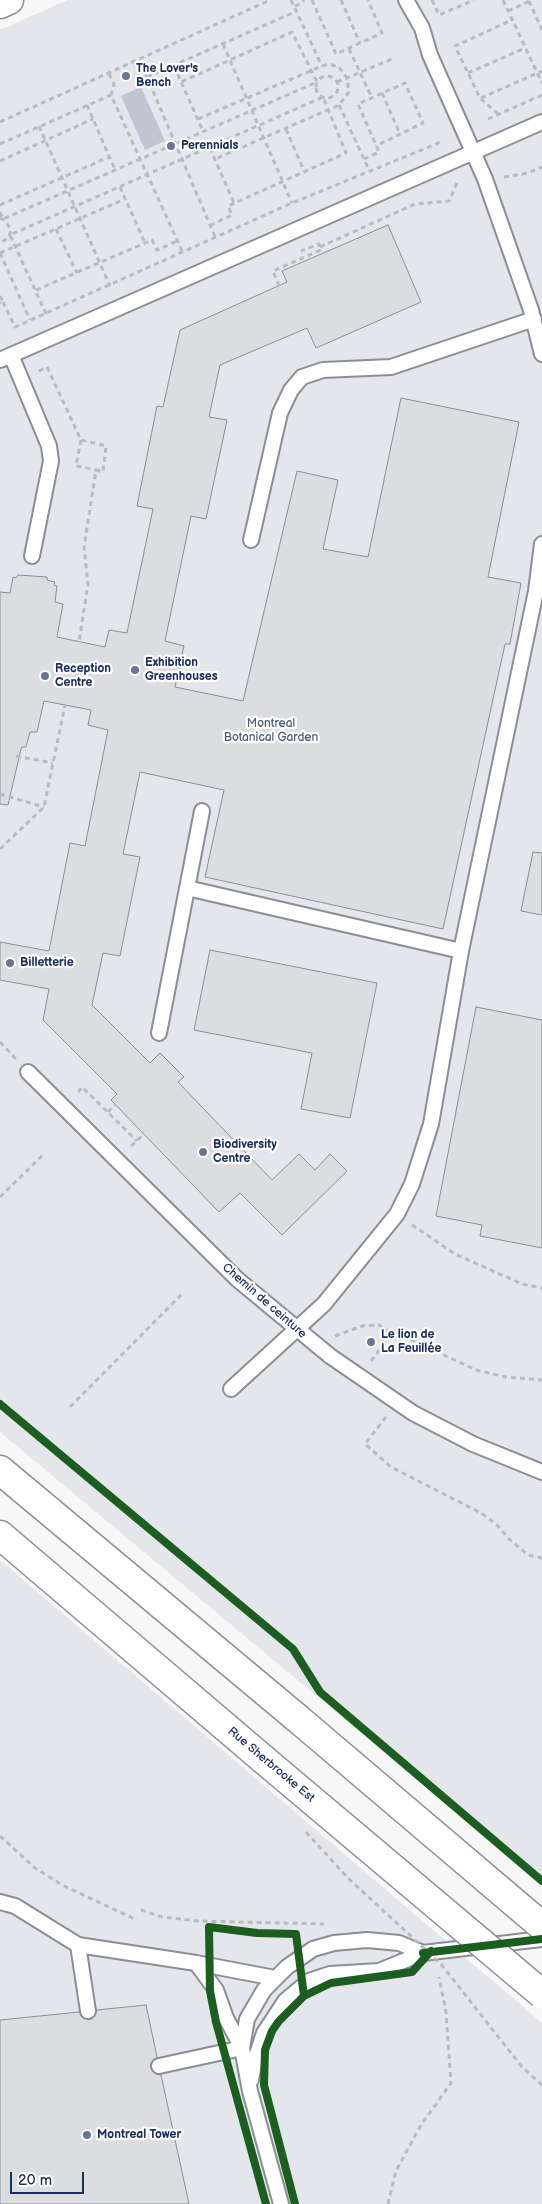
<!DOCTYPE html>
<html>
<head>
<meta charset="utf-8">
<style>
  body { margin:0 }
  #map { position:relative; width:542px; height:2204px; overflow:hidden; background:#f7f7f8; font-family:"Balsamiq Sans",sans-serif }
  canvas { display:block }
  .scale { position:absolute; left:10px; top:2172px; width:74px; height:22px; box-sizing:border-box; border:2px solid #1b2f5e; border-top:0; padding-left:6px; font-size:15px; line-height:18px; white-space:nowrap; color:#1b2f5e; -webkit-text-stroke:4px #fff; paint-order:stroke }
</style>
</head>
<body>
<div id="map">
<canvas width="542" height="2204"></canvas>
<div class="scale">20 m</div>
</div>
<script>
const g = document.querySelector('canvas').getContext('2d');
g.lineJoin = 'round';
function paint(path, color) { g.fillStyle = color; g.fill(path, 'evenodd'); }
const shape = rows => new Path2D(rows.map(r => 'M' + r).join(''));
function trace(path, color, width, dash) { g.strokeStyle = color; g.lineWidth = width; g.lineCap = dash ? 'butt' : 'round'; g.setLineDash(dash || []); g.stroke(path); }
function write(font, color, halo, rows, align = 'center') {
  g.font = font + ' "Balsamiq Sans",sans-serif'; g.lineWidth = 4.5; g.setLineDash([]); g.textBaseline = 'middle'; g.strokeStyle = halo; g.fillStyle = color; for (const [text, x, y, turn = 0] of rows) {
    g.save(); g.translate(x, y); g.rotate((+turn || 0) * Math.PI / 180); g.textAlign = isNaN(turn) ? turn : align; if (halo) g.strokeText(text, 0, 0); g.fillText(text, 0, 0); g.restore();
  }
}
paint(shape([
  [68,0,542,0,542,1884,0,1432,0,30],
  [0,1560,542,2023,542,2204,0,2204]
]), '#e5e6ec');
paint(shape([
  [141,87,165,141,145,150,121,96]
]), '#c0c5d2');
const building = shape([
  [388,225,421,302,316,348,307,328,220,365,209,417,227,420,206,519,191,516,165,641,184,646,175,687,243,701,297,471,338,480,323,549,368,557,401,398,519,422,488,577,521,583,510,644,505,644,443,929,205,877,224,790,140,772,123,854,140,857,120,956,103,953,92,1005,150,1063,160,1053,184,1077,178,1082,272,1180,299,1154,315,1170,330,1154,347,1171,282,1235,240,1193,219,1212,111,1100,117,1094,43,1020,49,989,0,980,0,942,49,951,70,843,85,846,108,730,88,725,91,710,44,701,37,732,30,732,26,747,22,747,21,749,8,805,0,804,0,592,10,593,13,577,16,578,18,575,47,577,47,580,55,582,54,585,57,586,55,602,63,604,57,637,105,647,109,630,127,633,153,509,137,506,157,406,163,407,180,330,287,282,282,271,388,225],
  [533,852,542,853,542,915,521,911,533,852],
  [210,950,377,983,350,1118,301,1109,312,1053,194,1030,210,950],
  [476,1007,542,1020,542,1248,480,1236,482,1225,436,1216,476,1007],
  [146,2005,157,2057,151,2063,151,2068,156,2074,161,2075,189,2204,0,2204,0,2020,79,2012,82,2017,89,2020,94,2017,97,2010,146,2005]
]);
paint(building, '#dcdde0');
trace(building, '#8a8e97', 1);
const service = shape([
  [406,0,422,28,430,55,485,179,531,310,542,354],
  [11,355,49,446,51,461,32,556],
  [0,360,542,122],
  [251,540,280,413,291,390,302,377,323,370,391,367,534,319],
  [187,888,461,951],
  [159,1033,202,811],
  [28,1072,237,1279,330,1356,413,1413,473,1444,542,1472],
  [231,1389,324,1304,397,1214,412,1184,431,1124,461,951,536,591,542,544],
  [0,1902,15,1906,78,1945,196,1963,216,1990,226,2018,242,2048,159,2066],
  [78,1945,88,2011],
  [196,1963,275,1978],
  [251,2080,254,2063,264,2033,285,2001,309,1981,330,1974,379,1971,423,1953,542,1939],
  [281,2204,250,2091,242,2048,247,2019,264,1990,287,1967,313,1949,334,1943,367,1940,399,1943,423,1953]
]);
const primary = shape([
  [0,4,9,0],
  [0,1470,297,1718],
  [0,1535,263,1759]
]);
trace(service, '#8a8e97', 18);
trace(primary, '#8a8e97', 31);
trace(shape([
  [291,0,322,66],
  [312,0,336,54,382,33,368,0],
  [341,0,360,43],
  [432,0,439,15,474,0],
  [503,0,542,83],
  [529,1,542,30],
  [295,6,302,3,304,0],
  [508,11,532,0],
  [223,44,292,203],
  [349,49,372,98],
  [134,62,138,71,147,77,216,239],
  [174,66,203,131],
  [468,73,525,48],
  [109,74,114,84,111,95,183,253],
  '316 87a11 11 0 1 1 22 0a11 11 0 1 1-22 0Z',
  [147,77,297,11],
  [337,82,392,59],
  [382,93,400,134],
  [481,98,542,71],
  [87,105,115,170],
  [339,105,369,170],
  [498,114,480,98,455,46,512,20],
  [198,119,322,66,329,64,339,67,347,78,349,92,339,105,215,159],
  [488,119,542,95],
  [0,122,270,0],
  [39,126,110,286],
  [286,129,304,171],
  [0,144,111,95],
  [210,148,234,203],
  [364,159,379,152,358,104,405,83,423,123,376,146],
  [0,161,93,119],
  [504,177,528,173,542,167],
  [120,187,145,243],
  [0,205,109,157],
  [0,212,3,219,317,82,292,32,181,82],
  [0,218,6,221,11,231,8,238,0,243],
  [56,229,77,273],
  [320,247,415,204,449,201,457,183],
  [0,253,125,199],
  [0,253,30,320],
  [279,286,273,271,321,250,319,244,301,251],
  [36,290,152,240,157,250,177,241],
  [0,296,3,302,0,303],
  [3,302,15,327,292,203,441,142],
  [46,314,10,235,323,97,346,153,228,206,232,215,211,225],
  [39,371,47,367,81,440,106,446,103,472,96,470,84,547,88,585,79,641],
  [81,440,76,466,96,470],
  [16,756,53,763],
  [0,794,44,807],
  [0,849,44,807,65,705],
  [0,1042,16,1059],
  [78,1092,82,1087,137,1141],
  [108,1112,115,1105],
  [131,1146,144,1134],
  [0,1197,45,1153],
  [412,1225,455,1254,522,1284,542,1288],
  [335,1336,362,1326,379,1325,392,1334,412,1340,476,1370,506,1377,542,1380],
  [371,1361,392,1334],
  [70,1407,183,1293],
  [386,1417,365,1444,391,1467,481,1513,496,1524,509,1539,528,1555,542,1558],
  [0,1836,35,1868,64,1886,137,1920],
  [141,1910,162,1917,198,1921,324,1924],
  [388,2204,396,2171,421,2125,451,2083,446,2012,439,1977]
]), '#b8bbc0', 3, [5, 4]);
trace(service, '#fefefe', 14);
trace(primary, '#fefefe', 28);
const primaryBridge = shape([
  [297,1718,542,1926],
  [263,1759,542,1994]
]);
trace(primaryBridge, '#8a8e97', 31, []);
trace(shape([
  [306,1832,348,1878,441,1964,522,2067,542,2085]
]), '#b8bbc0', 3, [5, 4]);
trace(primaryBridge, '#fefefe', 28);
trace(shape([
  [0,1404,293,1649,320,1692,542,1881],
  [423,1953,542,1939],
  [266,2204,216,2022,210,1991,209,1927,257,1933,296,1934,304,1996],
  [295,2204,264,2085,265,2050,272,2031,279,2021,304,1996,331,1983,412,1972,431,1951]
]), '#1b5e20', 8);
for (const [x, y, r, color] of [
  [126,76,5,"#687594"],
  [171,146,5,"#687594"],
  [135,670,5,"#687594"],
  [45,676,5,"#687594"],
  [10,963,5,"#687594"],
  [203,1152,5,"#687594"],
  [371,1342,5,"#687594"],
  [87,2135,5,"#687594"]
]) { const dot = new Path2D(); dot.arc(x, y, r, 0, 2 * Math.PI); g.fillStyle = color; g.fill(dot); trace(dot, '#fff', 2); }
write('bold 12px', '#1b2f5e', '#fff', [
  ["The Lover's",136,69],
  ["Bench",136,83],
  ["Perennials",181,146],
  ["Exhibition",145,663],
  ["Greenhouses",145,677],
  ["Reception",55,669],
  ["Centre",55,683],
  ["Billetterie",20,963],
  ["Biodiversity",213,1145],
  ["Centre",213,1159],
  ["Le lion de",381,1335],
  ["La Feuillée",381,1349],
  ["Montreal Tower",97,2135]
], 'left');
write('12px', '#4a5a7f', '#fff', [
  ["Montreal",271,724],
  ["Botanical Garden",271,738]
]);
write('12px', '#1b2f5e', '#fff', [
  ["Chemin de ceinture",264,1301,41],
  ["Rue Sherbrooke Est",271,1765,40]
]);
</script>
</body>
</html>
